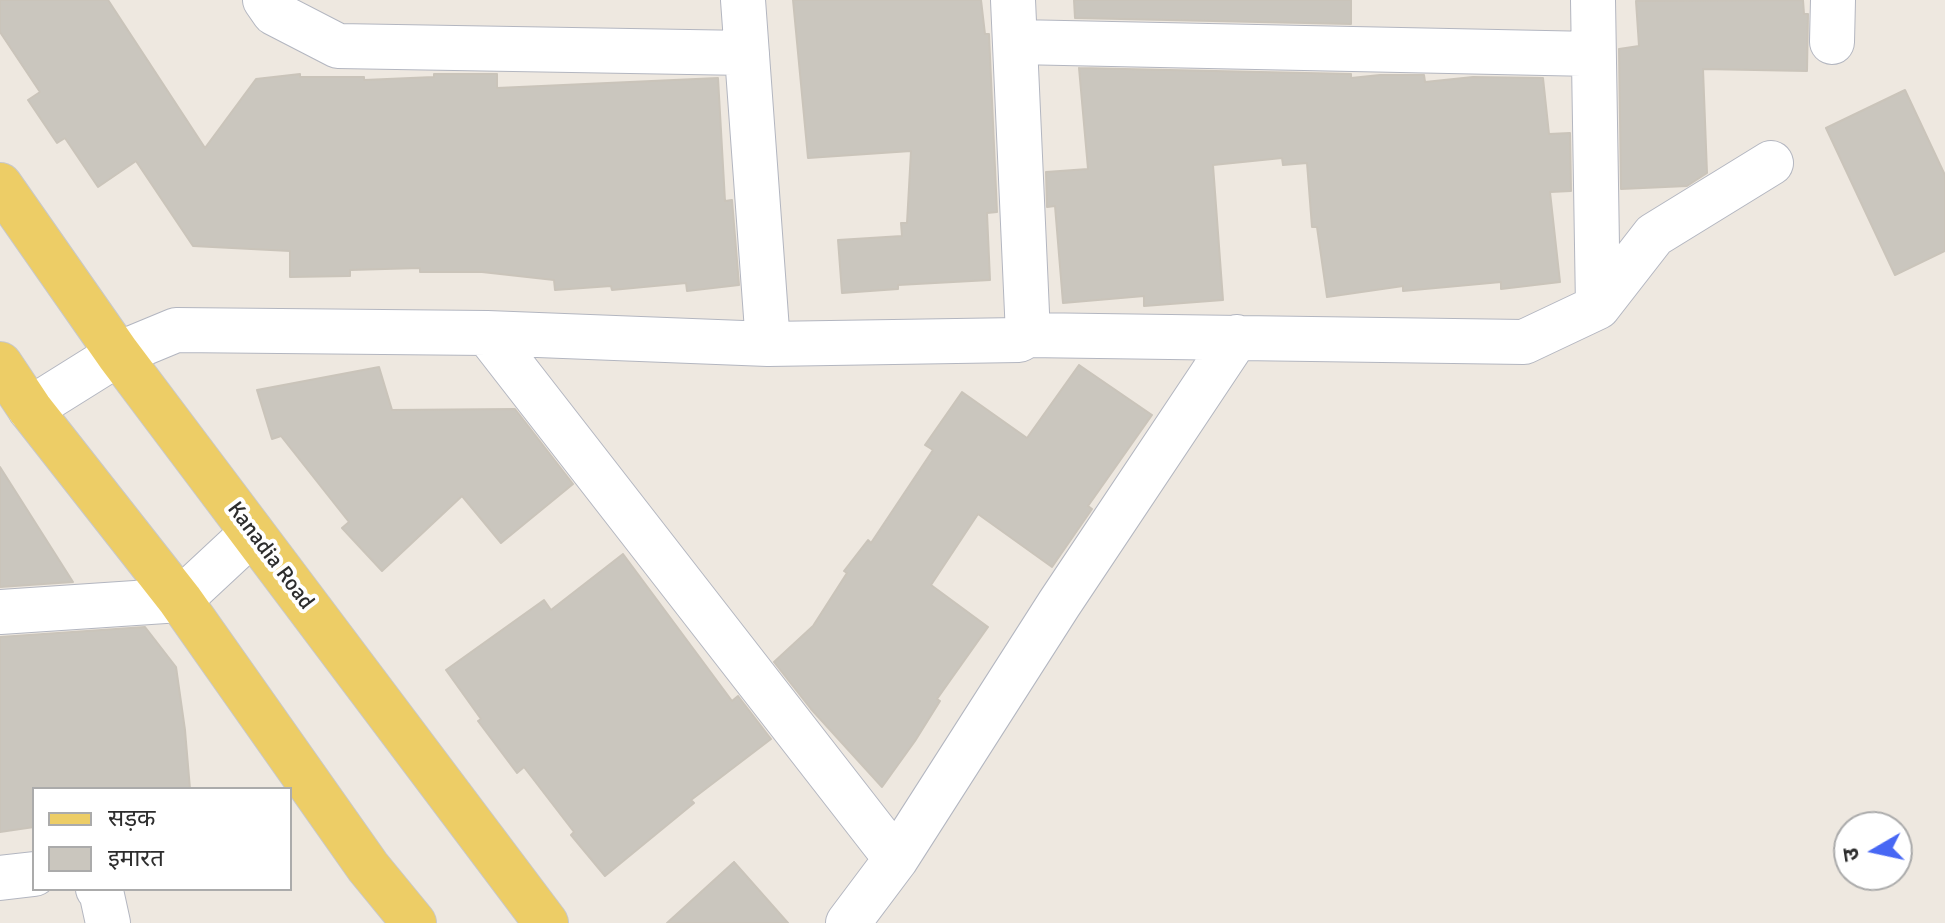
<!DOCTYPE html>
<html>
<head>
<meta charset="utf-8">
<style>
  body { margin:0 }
  #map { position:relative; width:1945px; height:923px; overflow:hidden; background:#eee8e0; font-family:Signika,"Noto Sans Devanagari",sans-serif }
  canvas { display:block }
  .legend { position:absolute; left:32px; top:787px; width:260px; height:104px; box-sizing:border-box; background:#fff; border:2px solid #ababab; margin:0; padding:10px 14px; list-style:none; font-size:24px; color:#2d2d2d }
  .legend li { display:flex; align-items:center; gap:16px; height:40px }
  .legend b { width:40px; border:2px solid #ababab }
  .north { position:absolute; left:1833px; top:811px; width:80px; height:80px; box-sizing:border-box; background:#fff; border:2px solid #ababab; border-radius:50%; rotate:261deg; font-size:22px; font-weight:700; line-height:32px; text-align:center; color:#2d2d2d }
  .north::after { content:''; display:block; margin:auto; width:28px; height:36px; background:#4767f4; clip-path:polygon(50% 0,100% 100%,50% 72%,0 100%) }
</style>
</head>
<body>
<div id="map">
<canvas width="1945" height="923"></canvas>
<ul class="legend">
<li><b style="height:10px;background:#edcd66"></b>सड़क</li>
<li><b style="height:22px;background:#cac6be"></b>इमारत</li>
</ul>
<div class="north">उ</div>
</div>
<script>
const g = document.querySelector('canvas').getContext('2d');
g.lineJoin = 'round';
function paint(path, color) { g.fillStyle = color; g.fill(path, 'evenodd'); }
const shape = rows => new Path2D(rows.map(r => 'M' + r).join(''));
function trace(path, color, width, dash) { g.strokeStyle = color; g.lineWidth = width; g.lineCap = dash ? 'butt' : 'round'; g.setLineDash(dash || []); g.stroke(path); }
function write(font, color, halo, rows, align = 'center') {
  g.font = font + ' Signika,sans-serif'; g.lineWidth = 8; g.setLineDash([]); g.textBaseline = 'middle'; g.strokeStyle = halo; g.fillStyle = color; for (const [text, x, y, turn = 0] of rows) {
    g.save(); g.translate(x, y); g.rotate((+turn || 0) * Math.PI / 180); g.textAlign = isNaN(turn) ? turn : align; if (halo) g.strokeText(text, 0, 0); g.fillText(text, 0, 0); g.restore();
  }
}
const building = shape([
  [0,0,108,0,205,148,256,79,300,74,300,77,364,77,364,80,434,77,434,74,497,74,497,88,718,78,725,201,732,200,739,285,687,291,686,283,612,290,611,286,555,290,554,280,482,272,420,272,420,268,350,270,350,276,290,277,290,251,193,246,136,161,98,187,65,138,57,143,28,100,40,92,0,32,0,0],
  [793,0,981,0,985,34,989,34,997,212,987,213,990,280,898,285,898,289,842,293,838,240,902,236,901,223,907,223,911,151,808,158,793,0],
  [1074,0,1351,0,1351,24,1075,18,1074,0],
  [1803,0,1804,14,1808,14,1807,71,1703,69,1707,173,1687,186,1621,189,1619,49,1639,46,1636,1,1803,0],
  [1079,68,1351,74,1351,78,1380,75,1424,75,1425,82,1473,77,1543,78,1549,134,1570,133,1571,191,1550,192,1560,282,1501,289,1501,282,1403,291,1403,286,1327,297,1317,227,1312,227,1307,163,1283,165,1282,158,1213,165,1223,300,1144,306,1144,296,1063,303,1055,206,1047,207,1046,172,1088,169,1079,68],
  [1905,90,1945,175,1945,251,1895,275,1826,128,1905,90],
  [1079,365,1152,415,1088,506,1092,509,1052,567,978,514,931,585,988,627,937,699,940,701,915,741,882,787,811,709,774,662,813,626,847,573,844,571,868,540,871,543,933,450,925,445,962,392,1027,438,1079,365],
  [379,367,392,410,515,409,573,484,501,543,462,496,382,571,342,528,349,522,281,436,272,439,257,390,379,367],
  [0,467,73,582,0,587,0,467],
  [623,554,732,701,738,696,771,739,691,800,694,803,605,876,571,835,574,832,524,767,517,773,478,721,481,719,446,670,544,600,551,610,623,554],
  [145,627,176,667,185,730,190,789,34,789,34,827,0,832,0,637,145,627],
  [734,862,788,923,667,923,734,862]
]);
paint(building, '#cac6be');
trace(building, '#cac4ba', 2);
const minor = shape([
  [265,0,274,13,338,46,747,53],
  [743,0,768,344],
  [1013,0,1028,335],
  [1593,0,1598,307],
  [1016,42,1593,54],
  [1832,42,1833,0],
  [487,333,896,859],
  [30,409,118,354,176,330,487,333,768,344,1019,340,1028,335,1524,342,1598,307,1654,235,1771,163],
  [0,612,180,600,252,533],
  [0,878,34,874],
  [98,889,101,891,108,923],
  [848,923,896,859,1059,604,1237,337]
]);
const major = shape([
  [0,185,118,354,546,923],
  [0,364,30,409,180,600,368,867,414,923]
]);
trace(minor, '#b3b6c0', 46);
trace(major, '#c8c8c8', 46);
trace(minor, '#fff', 44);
trace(major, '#edcd66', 44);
write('22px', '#2d2d2d', '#fff', [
  ["Kanadia Road",270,556,53]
]);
</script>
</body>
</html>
